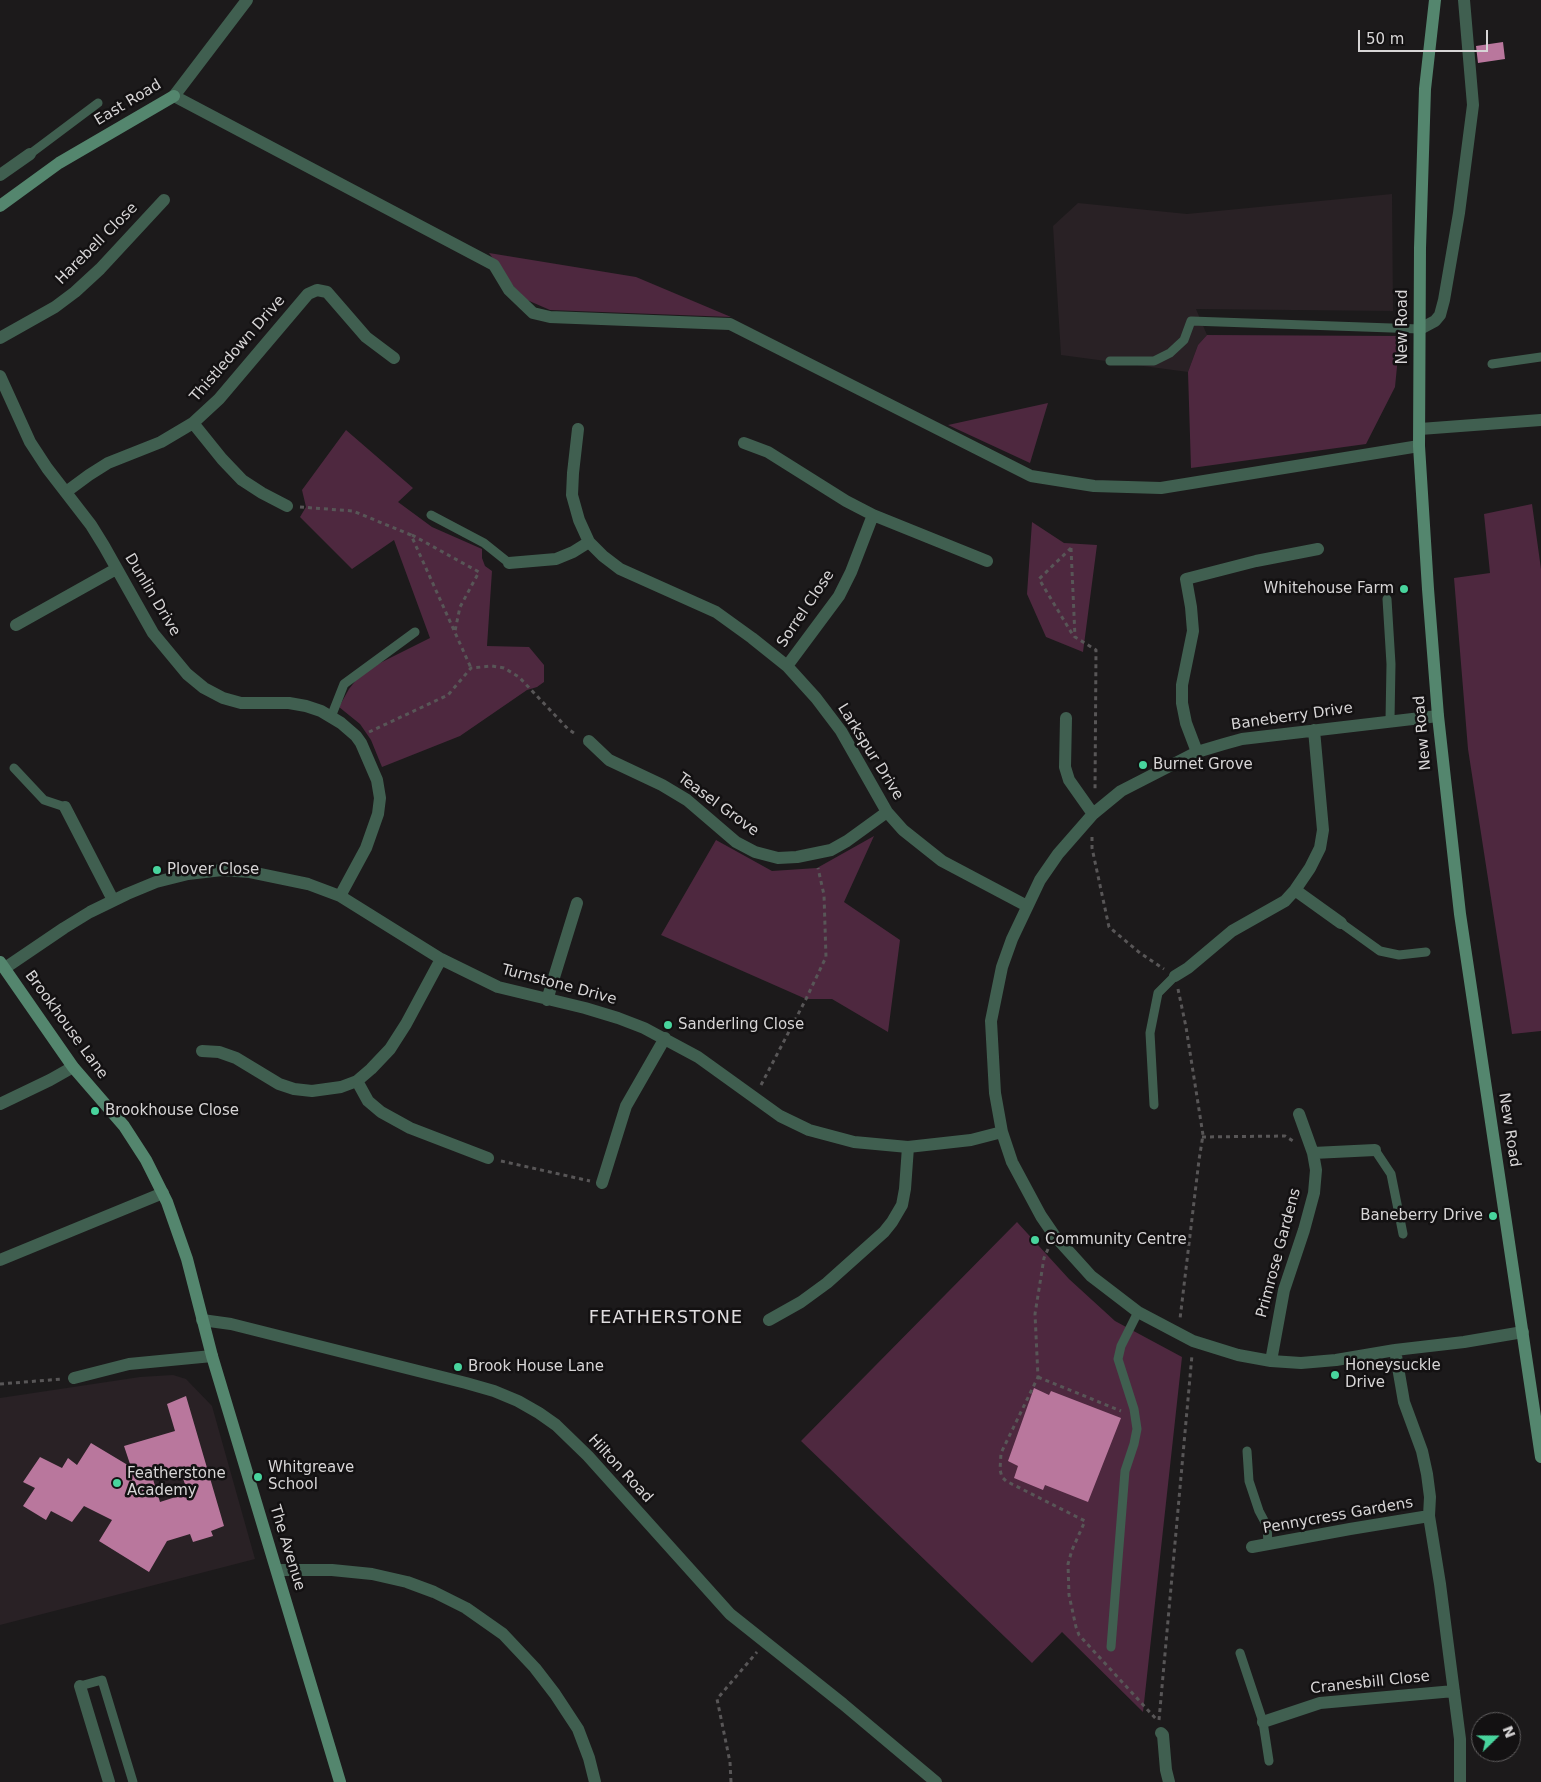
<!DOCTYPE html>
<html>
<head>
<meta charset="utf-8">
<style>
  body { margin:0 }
  #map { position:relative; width:1541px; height:1782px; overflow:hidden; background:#1c1a1b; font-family:"DejaVu Sans",sans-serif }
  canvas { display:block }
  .north { position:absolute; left:1471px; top:1712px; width:50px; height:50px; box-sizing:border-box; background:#131112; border:1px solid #615f60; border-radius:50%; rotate:68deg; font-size:14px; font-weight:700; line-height:20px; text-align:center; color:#d7d5d6 }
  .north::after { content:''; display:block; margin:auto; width:18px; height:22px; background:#48d49d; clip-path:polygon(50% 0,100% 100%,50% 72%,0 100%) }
  .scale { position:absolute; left:1358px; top:30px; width:130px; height:22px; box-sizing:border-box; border:2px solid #d7d5d6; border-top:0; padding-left:6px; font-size:15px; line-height:18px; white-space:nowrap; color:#d7d5d6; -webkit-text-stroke:4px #131112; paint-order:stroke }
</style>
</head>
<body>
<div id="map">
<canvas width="1541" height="1782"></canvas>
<div class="north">N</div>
<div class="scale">50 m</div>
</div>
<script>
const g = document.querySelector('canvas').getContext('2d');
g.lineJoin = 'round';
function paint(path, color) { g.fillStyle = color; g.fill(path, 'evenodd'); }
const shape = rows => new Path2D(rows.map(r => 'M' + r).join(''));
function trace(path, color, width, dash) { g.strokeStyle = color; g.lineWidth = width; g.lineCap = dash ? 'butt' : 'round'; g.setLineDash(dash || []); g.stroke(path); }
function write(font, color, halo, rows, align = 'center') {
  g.font = font + ' "DejaVu Sans",sans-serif'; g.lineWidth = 5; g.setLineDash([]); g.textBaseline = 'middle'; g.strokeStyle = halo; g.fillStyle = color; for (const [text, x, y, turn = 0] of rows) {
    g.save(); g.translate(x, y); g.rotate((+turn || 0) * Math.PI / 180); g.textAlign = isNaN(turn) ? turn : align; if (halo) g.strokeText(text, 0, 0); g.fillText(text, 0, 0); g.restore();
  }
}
paint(shape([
  [1392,194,1393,311,1196,309,1207,335,1198,345,1188,372,1061,355,1053,226,1078,203,1187,214],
  [173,1375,186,1379,212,1406,255,1559,0,1625,0,1398,140,1377]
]), '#292125');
paint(shape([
  [489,253,636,277,731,317,550,310,527,300,514,287],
  [1207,335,1400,336,1395,387,1366,444,1191,468,1188,372,1198,345],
  [1048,403,1030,463,948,425],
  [346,430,413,488,398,502,432,527,482,549,482,558,485,566,492,571,487,646,529,647,544,665,544,682,537,687,527,690,460,736,382,767,371,740,360,724,339,707,349,689,360,675,380,663,430,638,394,540,352,569,300,517,306,507,302,490],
  [1532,504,1541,569,1541,1031,1512,1034,1468,749,1454,578,1490,573,1484,514],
  [1032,522,1064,543,1097,545,1083,652,1046,637,1027,594],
  [874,836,844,902,900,940,888,1032,832,999,806,999,661,935,716,840,772,871,817,868],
  [1017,1222,1069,1279,1115,1321,1182,1357,1143,1712,1062,1632,1032,1663,801,1441]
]), '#4e283f');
paint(shape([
  [1503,42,1505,59,1478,63,1476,46],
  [1034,1388,1049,1395,1051,1391,1121,1418,1088,1502,1045,1485,1043,1490,1014,1478,1018,1466,1008,1461],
  [186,1396,224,1526,211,1531,213,1536,193,1542,190,1534,167,1541,149,1572,99,1541,112,1520,84,1506,72,1522,51,1511,46,1520,23,1506,35,1488,23,1482,40,1457,62,1468,68,1458,77,1465,91,1443,131,1467,124,1446,175,1431,167,1404],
  [179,1467,188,1493,160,1502,152,1476]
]), '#b9779d');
trace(shape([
  [300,507,353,511,411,535,471,668],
  [412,535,479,572,460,607,455,631],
  [1071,548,1075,637,1096,650,1095,791],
  [1071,548,1039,579,1074,637],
  [369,732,448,695,471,668,492,666,504,668,519,677,568,729,577,735],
  [1092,837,1092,848,1109,927,1140,953,1164,969],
  [1178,989,1186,1027,1203,1135,1199,1160,1180,1319],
  [761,1085,806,999,826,957,824,895,818,868],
  [1202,1137,1285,1136,1293,1141],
  [501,1161,590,1181],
  [1048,1249,1044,1258,1035,1314,1038,1377,1001,1453,1000,1470,1002,1477,1006,1481,1085,1521,1072,1550,1068,1564,1069,1595,1076,1627,1079,1635,1157,1720],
  [1038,1377,1121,1411],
  [0,1384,62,1379],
  [1159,1720,1192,1355],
  [731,1782,730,1762,717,1699,757,1652]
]), '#585657', 3, [4, 4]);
trace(shape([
  [30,154,98,103],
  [1110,361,1154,361,1170,353,1184,340,1191,321,1420,329],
  [1492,364,1541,357],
  [431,515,484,543,509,563],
  [1387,599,1391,664,1390,720],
  [331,717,344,684,415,632],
  [14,768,44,800,65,807],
  [1341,923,1380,951,1399,955,1426,952],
  [1154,1105,1150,1033,1158,993,1175,976],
  [1375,1150,1391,1174,1403,1234],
  [1247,1451,1249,1481,1259,1511,1267,1526,1268,1544],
  [1111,1647,1125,1471,1134,1444,1137,1429,1134,1409,1118,1359,1121,1346,1138,1312],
  [1240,1653,1263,1722,1269,1761],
  [80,1686,102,1680,133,1782]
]), '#405f50', 9);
trace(shape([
  [247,0,174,96,494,265,509,290,533,313,550,317,730,324,1031,476,1094,486,1161,488,1419,446],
  [0,175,30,154],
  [1420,329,1435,321,1440,315,1444,300,1459,213,1473,105,1464,0],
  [0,338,55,307,75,292,100,269,164,200],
  [0,376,30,442,47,468,91,525,104,546,153,633,187,674,204,688,223,698,241,703,289,703,306,706,321,711,341,723,356,736,361,743,377,780,380,798,378,814,366,848,340,896],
  [193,423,222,459,242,480,262,493,287,506],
  [578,429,573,473,572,495,579,520,589,542,603,556,620,569,716,612,752,638,787,666,816,698,841,731,887,812,903,830,942,861,1027,906],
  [1420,429,1541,420],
  [744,443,768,452,846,501,873,515,851,572,839,596,787,666],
  [66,492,89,475,108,463,161,442,193,423,219,399,308,294,317,290,327,292,366,337,394,358],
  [873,515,987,561],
  [509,563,556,559,573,552,589,542],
  [16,625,116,569],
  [1438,716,1242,739,1224,744,1197,752,1121,791,1093,814,1058,854,1040,880,1012,939,1002,967,991,1021,995,1093,1002,1132,1012,1162,1041,1216,1054,1235,1091,1276,1138,1312,1193,1341,1238,1355,1271,1361,1301,1363,1336,1360,1395,1350,1464,1342,1523,1332],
  [1066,718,1065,767,1069,780,1093,814],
  [589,741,609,760,662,785,687,800,736,842,755,852,778,858,797,857,831,850,847,841,887,812],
  [1197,752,1186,723,1182,703,1182,685,1193,631,1191,607,1186,579,1256,561,1318,549],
  [65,807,113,900],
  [1295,890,1341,923],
  [5,968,64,928,90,912,127,894,156,882,188,874,222,870,250,872,308,884,340,896,441,959,498,987,585,1008,618,1018,644,1028,698,1057,780,1116,809,1130,854,1142,908,1147,971,1140,1002,1132],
  [1175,976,1188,968,1232,931,1285,901,1295,890,1310,868,1320,848,1323,830,1314,730],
  [547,1000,577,903],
  [202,1051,219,1052,236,1058,279,1084,294,1089,312,1091,341,1087,357,1081,368,1101,381,1112,410,1128,488,1158],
  [357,1081,371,1069,390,1049,406,1024,441,959],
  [0,1104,50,1080,73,1067],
  [1299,1114,1313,1153],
  [602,1183,626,1106,665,1038],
  [0,1260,163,1193],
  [202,1320,231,1324,466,1383,494,1391,518,1401,539,1413,556,1425,588,1456,730,1614,843,1704,936,1782],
  [769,1320,801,1302,827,1283,884,1232,892,1222,902,1205,905,1189,908,1147],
  [1395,1350,1404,1402,1422,1451,1427,1474,1430,1497,1429,1516,1440,1584,1460,1739,1460,1782],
  [1271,1361,1284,1290,1304,1230,1314,1193,1316,1170,1313,1153,1375,1150],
  [74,1378,129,1364,212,1356],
  [1252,1547,1350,1529,1429,1516],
  [277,1570,332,1570,372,1574,407,1582,434,1592,466,1608,503,1634,535,1668,555,1694,578,1729,589,1758,595,1782],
  [80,1686,109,1782],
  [1263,1722,1320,1703,1454,1691],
  [1161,1733,1163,1735,1166,1770,1169,1782]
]), '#405f50', 12);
trace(shape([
  [1435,0,1425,89,1420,248,1419,446,1428,589,1438,716,1460,914,1541,1457],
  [0,206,59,163,174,96],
  [0,962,73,1067,124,1126,146,1160,167,1202,187,1259,212,1356,340,1782]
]), '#54866e', 12);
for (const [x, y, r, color] of [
  [1404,589,5,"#48d49d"],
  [1143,765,5,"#48d49d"],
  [157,870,5,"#48d49d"],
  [668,1025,5,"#48d49d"],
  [95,1111,5,"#48d49d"],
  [1493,1216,5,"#48d49d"],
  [1035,1240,5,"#48d49d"],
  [458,1367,5,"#48d49d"],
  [1335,1375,5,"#48d49d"],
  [258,1477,5,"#48d49d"],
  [117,1483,5,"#48d49d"]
]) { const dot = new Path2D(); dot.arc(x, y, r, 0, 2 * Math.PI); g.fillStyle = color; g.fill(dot); trace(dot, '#131112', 2); }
write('15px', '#d7d5d6', '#131112', [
  ["East Road",128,103,-31],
  ["Harebell Close",97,244,-45],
  ["New Road",1403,327,-90],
  ["Thistledown Drive",238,349,-49],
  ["Dunlin Drive",152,595,59],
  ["Sorrel Close",806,609,-56],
  ["Baneberry Drive",1292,717,-8],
  ["New Road",1423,733,-95],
  ["Larkspur Drive",870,752,58],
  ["Teasel Grove",718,805,36],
  ["Turnstone Drive",559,985,15],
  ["Brookhouse Lane",66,1025,54],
  ["New Road",1509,1130,81],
  ["Primrose Gardens",1279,1253,-75],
  ["Hilton Road",620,1469,47],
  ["Pennycress Gardens",1338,1516,-10],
  ["The Avenue",287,1548,73],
  ["Cranesbill Close",1370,1683,-6]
]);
write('15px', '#d7d5d6', '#131112', [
  ["Whitehouse Farm",1394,589,"right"],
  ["Burnet Grove",1153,765],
  ["Plover Close",167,870],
  ["Sanderling Close",678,1025],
  ["Brookhouse Close",105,1111],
  ["Baneberry Drive",1483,1216,"right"],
  ["Community Centre",1045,1240],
  ["Honeysuckle",1345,1366],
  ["Drive",1345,1383],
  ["Brook House Lane",468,1367],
  ["Whitgreave",268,1468],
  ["School",268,1485],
  ["Featherstone",127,1474],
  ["Academy",127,1491]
], 'left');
g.letterSpacing = '1px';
write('18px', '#dfdcde', '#131112', [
  ["FEATHERSTONE",666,1318]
]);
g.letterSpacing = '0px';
</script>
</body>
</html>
